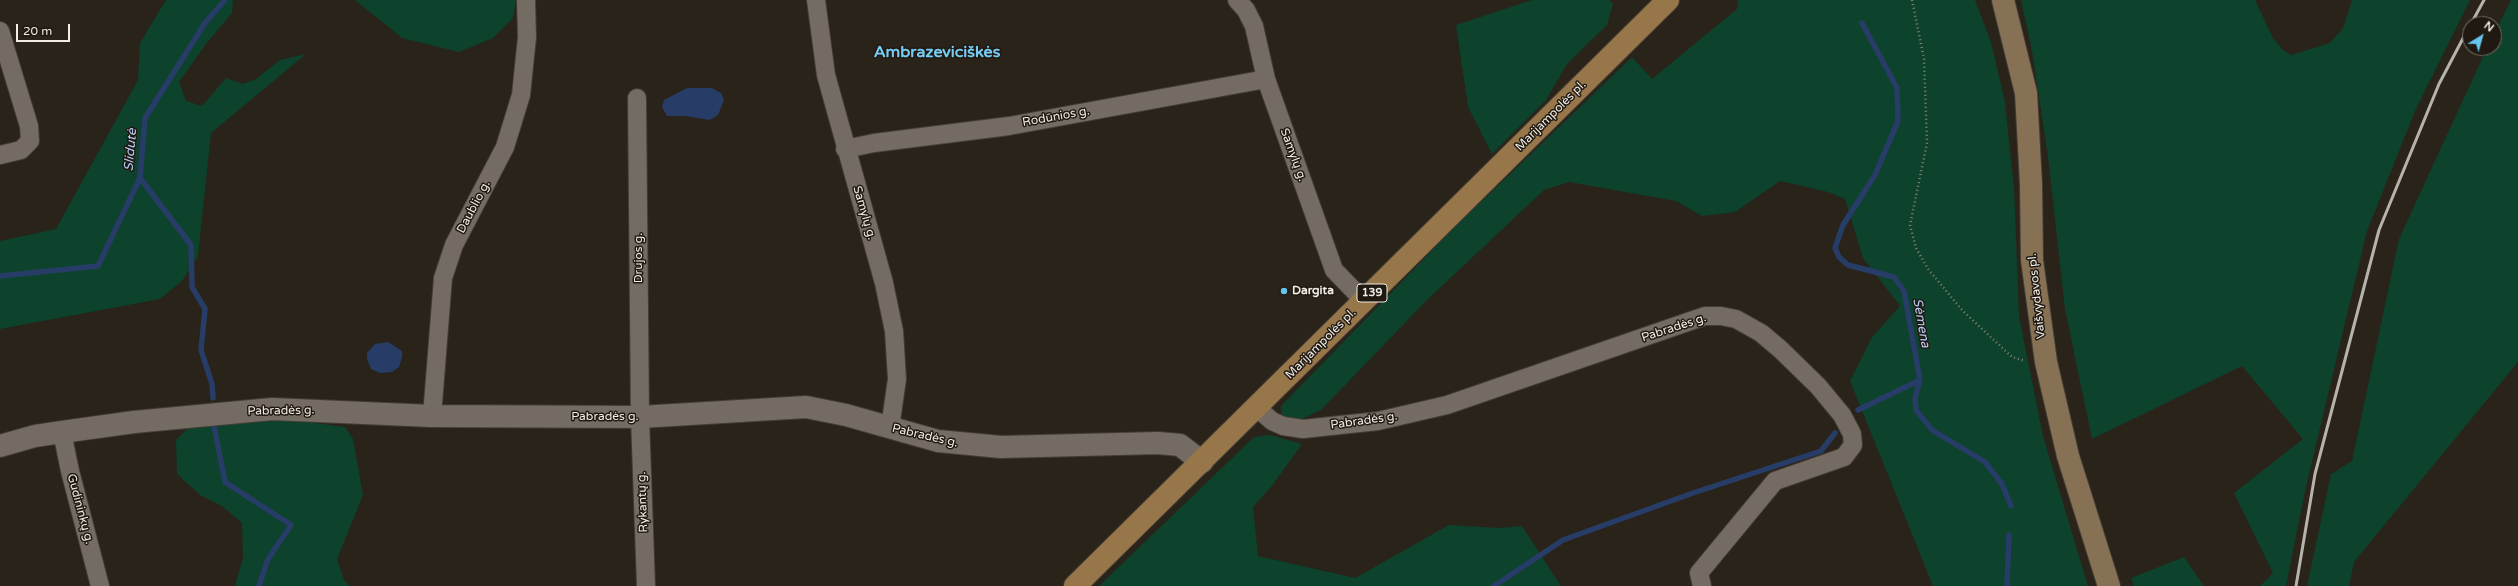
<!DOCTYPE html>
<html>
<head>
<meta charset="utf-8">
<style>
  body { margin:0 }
  #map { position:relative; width:2518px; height:586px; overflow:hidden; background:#29231a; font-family:"Varela Round",sans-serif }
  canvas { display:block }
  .north { position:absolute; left:2462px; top:16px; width:40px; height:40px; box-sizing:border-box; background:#201911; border:1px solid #736d66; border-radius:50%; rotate:37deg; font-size:11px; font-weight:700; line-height:16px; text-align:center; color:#f0ece6 }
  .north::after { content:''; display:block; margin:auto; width:14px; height:18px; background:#67c4ef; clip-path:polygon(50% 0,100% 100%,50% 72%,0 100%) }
  .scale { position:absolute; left:16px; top:24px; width:54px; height:18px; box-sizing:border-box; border:2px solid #f0ece6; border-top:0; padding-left:5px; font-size:12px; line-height:14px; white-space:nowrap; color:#f0ece6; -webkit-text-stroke:3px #201911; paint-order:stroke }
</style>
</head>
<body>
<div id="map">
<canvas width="2518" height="586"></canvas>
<div class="north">N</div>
<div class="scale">20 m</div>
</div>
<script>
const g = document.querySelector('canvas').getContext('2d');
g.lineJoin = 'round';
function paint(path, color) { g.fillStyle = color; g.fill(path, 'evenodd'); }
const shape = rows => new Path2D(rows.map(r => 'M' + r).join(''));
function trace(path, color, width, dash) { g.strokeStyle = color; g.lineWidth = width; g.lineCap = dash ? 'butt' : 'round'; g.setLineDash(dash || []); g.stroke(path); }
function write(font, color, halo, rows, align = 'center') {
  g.font = font + ' "Varela Round",sans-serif'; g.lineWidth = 3; g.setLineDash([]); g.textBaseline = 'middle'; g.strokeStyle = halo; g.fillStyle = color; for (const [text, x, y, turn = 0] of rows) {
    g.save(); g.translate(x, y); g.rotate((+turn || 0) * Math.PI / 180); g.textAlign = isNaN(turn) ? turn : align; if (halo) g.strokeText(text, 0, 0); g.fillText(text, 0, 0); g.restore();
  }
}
paint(shape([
  [166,0,233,0,232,13,206,44,179,82,186,101,202,106,226,78,243,84,256,79,280,60,306,54,211,133,198,256,182,281,160,299,0,329,0,241,56,229,138,80,140,43],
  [355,0,516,0,513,18,493,38,459,52,402,38],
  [1532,0,1609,0,1613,4,1607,25,1567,64,1546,100,1492,154,1468,107,1456,25],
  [1738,0,1975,0,1991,42,2005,102,2014,188,2019,316,2043,436,2088,586,1933,586,1850,381,1872,337,1900,306,1863,258,1845,199,1828,192,1780,181,1735,212,1702,216,1676,201,1569,182,1544,190,1427,300,1321,410,1302,419,1282,417,1281,406,1456,226,1632,57,1652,79,1737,9],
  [2021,0,2255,0,2273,38,2283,50,2291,55,2330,43,2343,28,2352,0,2470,0,2415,111,2367,231,2305,491,2286,586,2260,586,2273,573,2234,493,2303,439,2242,366,2092,439,2065,309,2048,156,2032,51],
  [2511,0,2518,0,2518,362,2354,562,2349,586,2307,586,2331,474,2352,461,2399,239,2487,48,2494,48,2494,34],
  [249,421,301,421,345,427,353,439,363,495,337,559,344,580,350,586,235,586,243,557,242,523,222,506,200,495,177,474,176,440,187,429],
  [1270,435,1302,444,1271,487,1253,507,1258,556,1355,578,1449,525,1499,528,1522,526,1561,586,1099,586,1254,437],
  [2184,557,2204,586,2134,586,2131,578]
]), '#0d422d');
paint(shape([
  [687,88,712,88,721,93,724,100,718,115,710,120,685,116,667,116,662,107,664,100],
  [388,342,402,351,402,357,399,367,392,372,380,373,371,369,367,359,367,353,375,344]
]), '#273d67');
trace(shape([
  [1862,23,1897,88,1898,121,1875,175,1843,225,1835,248,1839,257,1848,265,1894,277,1904,291,1920,380,1915,398,1916,410,1932,430,1985,462,2002,484,2011,506],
  [140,178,191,245,192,287,205,309,201,350,212,384,213,398],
  [0,276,98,266,140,178,145,118,205,23,225,0],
  [1858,410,1920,380],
  [214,426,225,482,291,525,268,559,259,586],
  [1494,586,1563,540,1693,493,1821,451,1835,433],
  [2007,586,2009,535]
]), '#273d67', 5.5);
const minor = shape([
  [816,0,826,75,884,283,894,331,897,379,890,428],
  [1237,0,1246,10,1254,26,1266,79,1334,270,1364,301],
  [0,31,29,126,30,141,21,150,0,155],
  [637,98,640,417,646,586],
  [845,149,874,143,1009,126,1266,79],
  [1256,407,1272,421,1283,426,1303,429,1378,421,1447,405,1705,316,1721,316,1736,319,1761,333,1780,349,1818,386,1842,415,1852,434,1853,445,1844,457,1775,481,1699,573,1702,586],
  [432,416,443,278,454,245,505,147,521,95,527,37,526,0],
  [62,432,70,471,100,586]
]);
const tertiary = shape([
  [0,446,35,436,62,432,134,422,272,409,432,416,640,417,806,407,846,415,938,441,1001,447,1158,443,1180,445,1202,462]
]);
const secondary = shape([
  [2003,0,2026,93,2031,184,2032,260,2046,362,2068,456,2109,586]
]);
const primary = shape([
  [1075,586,1668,0]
]);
trace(minor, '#433d36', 20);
trace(tertiary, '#433d36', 24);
trace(secondary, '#433d36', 24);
trace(primary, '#433d36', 24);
trace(shape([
  [1912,0,1924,59,1927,143,1910,225,1916,248,1928,269,1962,310,2012,357,2025,361]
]), '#87827a', 2.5, [1, 3]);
trace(minor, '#746c62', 18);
trace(tertiary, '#746c62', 22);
trace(secondary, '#867155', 22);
trace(primary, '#977749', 22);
trace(shape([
  [2471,24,2484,0],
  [2296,586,2315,474,2379,230,2439,84,2470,25]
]), '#b7b3ac', 3);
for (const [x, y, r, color] of [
  [1284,291,4,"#67c4ef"]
]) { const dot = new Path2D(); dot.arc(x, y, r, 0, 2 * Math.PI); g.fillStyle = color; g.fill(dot); trace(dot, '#201911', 1.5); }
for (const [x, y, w] of [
  [1372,293,30]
]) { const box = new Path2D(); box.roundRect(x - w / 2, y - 9, w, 18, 3); g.fillStyle = '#201911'; g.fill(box); trace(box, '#f0ece6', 1); }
write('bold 11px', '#f0ece6', null, [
  ["139",1372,293]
]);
write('12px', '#f0ece6', '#201911', [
  ["Marijampolės pl.",1551,116,-45],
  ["Rodūnios g.",1056,117,-10],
  ["Samylų g.",1293,155,70],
  ["Daublio g.",474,207,-62],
  ["Samylų g.",864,213,74],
  ["Drujos g.",639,258,-90],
  ["Vaišvydavos pl.",2037,296,-96],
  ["Pabradės g.",1674,328,-18],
  ["Marijampolės pl.",1321,344,-45],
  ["Pabradės g.",281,411,-1],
  ["Pabradės g.",605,417],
  ["Pabradės g.",1364,421,-8],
  ["Pabradės g.",925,436,13],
  ["Rykantų g.",643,502,-92],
  ["Gudininkų g.",80,509,75]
]);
write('bold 12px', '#f0ece6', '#201911', [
  ["Dargita",1292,291]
], 'left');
write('italic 13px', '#b7cef9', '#201911', [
  ["Slidutė",131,150,-85],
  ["Sėmena",1921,323,80]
]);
write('bold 16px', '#77ccf4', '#201911', [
  ["Ambrazeviciškės",937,53]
]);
</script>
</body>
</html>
